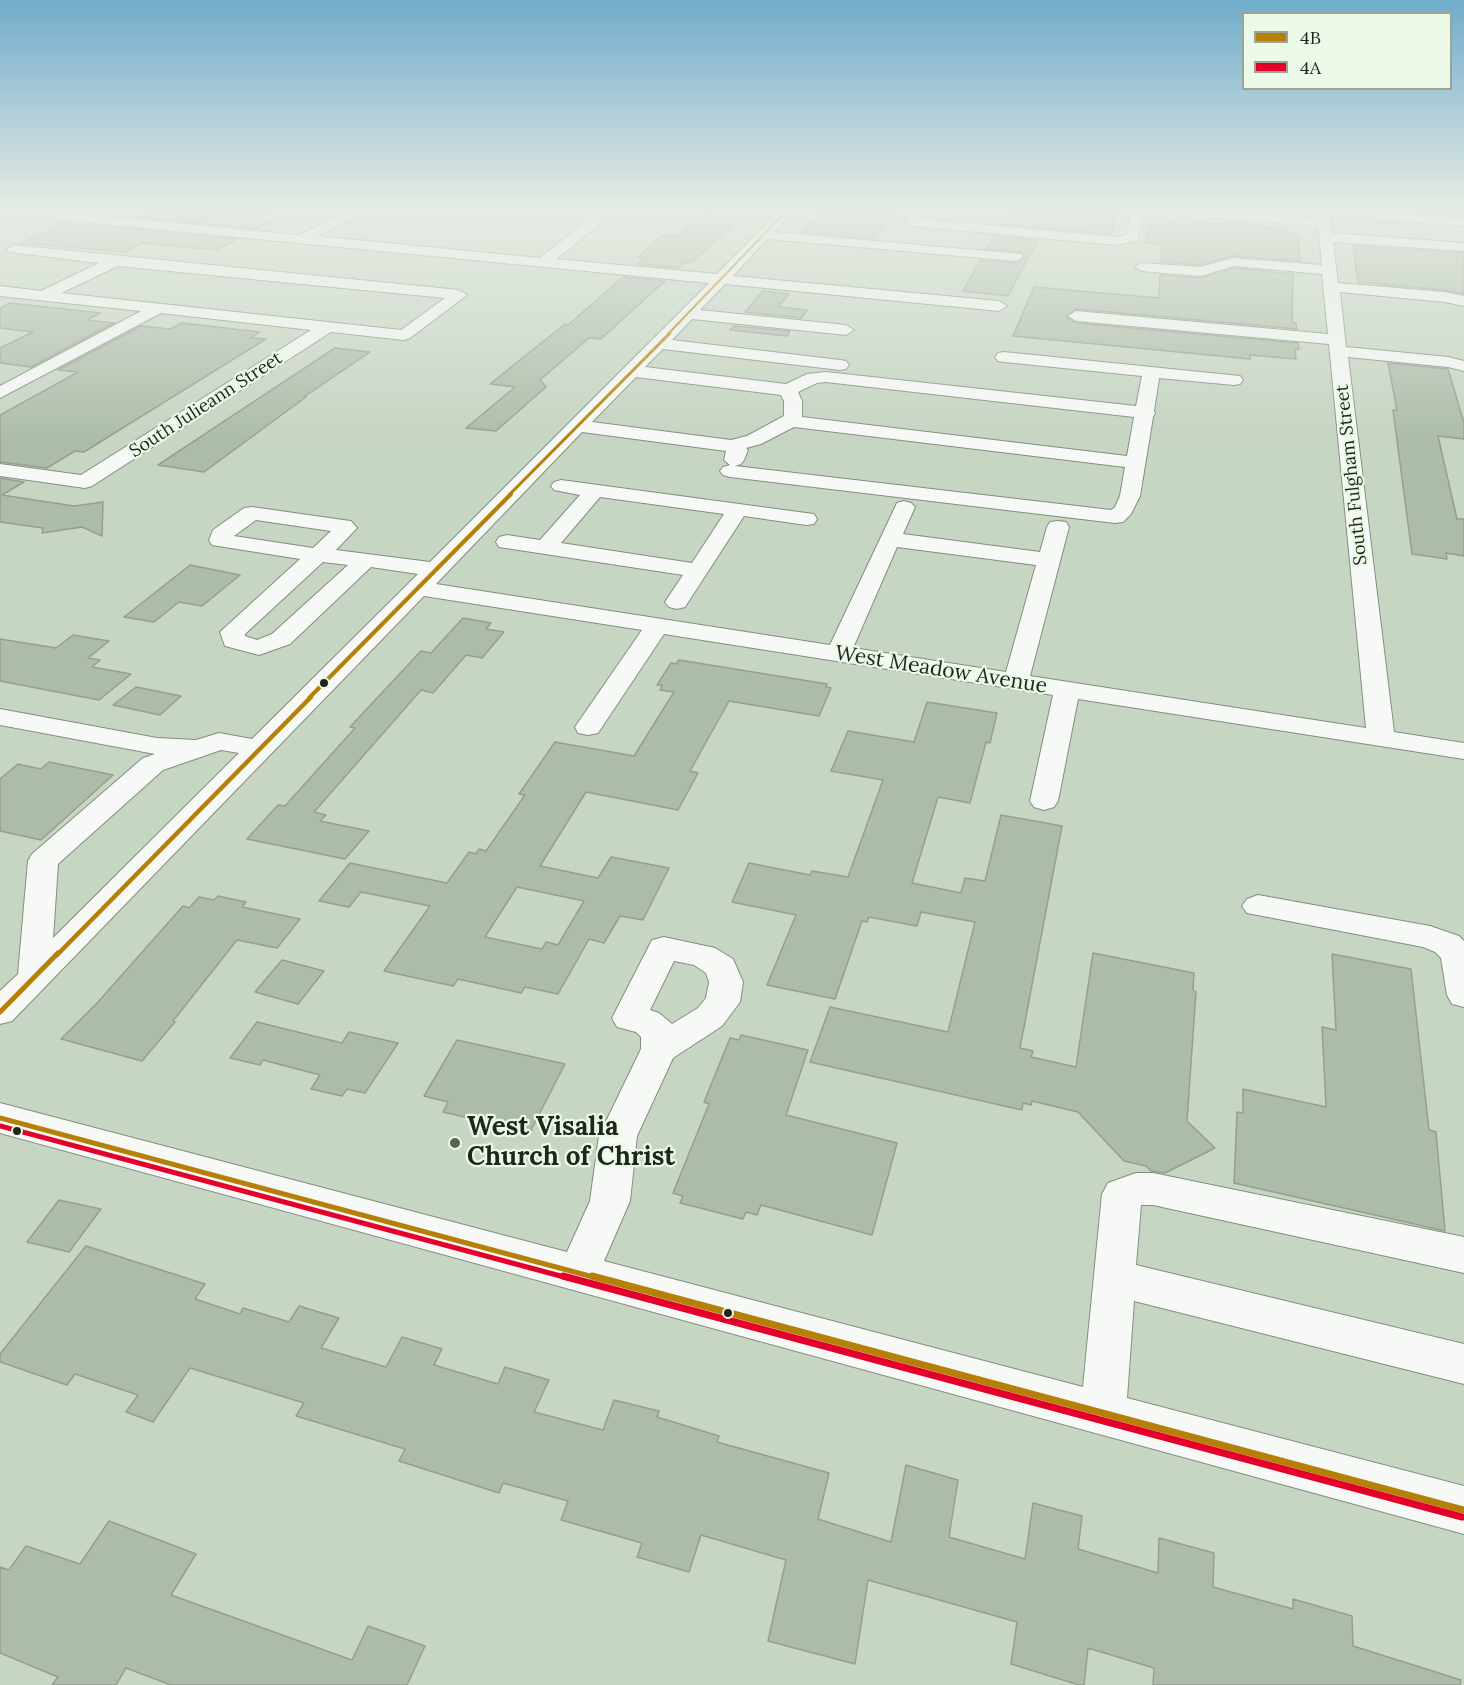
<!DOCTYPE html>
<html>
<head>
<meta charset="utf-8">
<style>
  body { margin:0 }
  #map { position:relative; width:1464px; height:1685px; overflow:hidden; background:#c7d5c3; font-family:Lora,serif }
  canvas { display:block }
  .legend { position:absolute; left:1242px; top:12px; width:210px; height:78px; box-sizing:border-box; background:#ecf9e8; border:2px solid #9aa596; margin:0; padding:8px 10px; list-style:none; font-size:18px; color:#1e271b }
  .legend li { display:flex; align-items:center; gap:12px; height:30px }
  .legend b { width:30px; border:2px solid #9aa596 }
</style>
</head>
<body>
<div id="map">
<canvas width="1464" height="1685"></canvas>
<ul class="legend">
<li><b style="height:8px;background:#b68008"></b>4B</li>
<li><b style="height:8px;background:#e4002b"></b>4A</li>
</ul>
</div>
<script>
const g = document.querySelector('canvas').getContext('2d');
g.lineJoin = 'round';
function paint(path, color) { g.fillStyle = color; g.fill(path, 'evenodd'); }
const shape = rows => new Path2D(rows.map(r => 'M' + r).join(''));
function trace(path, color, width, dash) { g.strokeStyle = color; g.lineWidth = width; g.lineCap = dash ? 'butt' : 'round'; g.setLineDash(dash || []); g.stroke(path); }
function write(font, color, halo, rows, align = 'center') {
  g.font = font + ' Lora,serif'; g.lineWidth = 4.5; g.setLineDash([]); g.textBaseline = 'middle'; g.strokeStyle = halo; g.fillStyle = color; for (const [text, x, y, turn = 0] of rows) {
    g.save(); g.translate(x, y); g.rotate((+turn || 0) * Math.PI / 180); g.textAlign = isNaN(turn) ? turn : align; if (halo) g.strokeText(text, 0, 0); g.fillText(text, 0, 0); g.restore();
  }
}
paint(shape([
  [1329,206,1433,206,1464,210,1464,218,1330,208]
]), '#c6baca');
const building = shape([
  [163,206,220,206,272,210,253,220,270,221,257,229,137,217,163,206],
  [826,206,891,206,888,210,895,210,873,239,802,232,826,206],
  [1010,206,1042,206,1118,213,1111,234,1000,224,1004,216,1012,211,1010,206],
  [700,215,741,218,692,262,686,262,678,268,638,264,645,258,638,258,662,235,678,236,700,215],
  [1151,218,1277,228,1298,235,1300,261,1233,256,1200,265,1161,262,1162,245,1145,243,1151,218],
  [66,224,114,227,237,239,217,250,142,243,125,252,21,243,66,224],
  [994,236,1038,240,1008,296,963,291,980,260,1016,263,1025,258,1021,252,986,249,994,236],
  [1353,246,1464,253,1464,294,1445,290,1358,282,1353,246],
  [1234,268,1293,274,1292,322,1296,323,1297,329,1076,309,1066,317,1076,323,1298,343,1299,349,1295,349,1296,359,1250,355,1250,359,1013,336,1034,287,1159,298,1160,275,1201,278,1234,268],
  [623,277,665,281,601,339,589,338,540,380,546,387,496,431,466,428,515,387,490,384,565,324,568,325,623,277],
  [763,291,789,294,778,307,807,310,801,318,745,312,763,291],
  [10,303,100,313,87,320,114,323,31,367,0,363,0,348,33,332,0,328,0,308,10,303],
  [182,323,260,332,251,338,266,339,84,452,75,451,47,468,0,462,0,415,78,372,58,370,141,326,170,329,182,323],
  [734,326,790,331,787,336,730,330,734,326],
  [335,348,370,352,304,397,306,397,204,472,158,465,335,348],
  [1388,363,1448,369,1464,423,1464,439,1438,436,1457,519,1464,519,1464,556,1446,553,1447,559,1412,554,1393,410,1397,410,1388,363],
  [0,478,24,482,2,495,74,506,103,502,102,536,82,527,42,533,43,528,0,522,0,478],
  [190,565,240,575,202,606,179,602,154,622,124,617,190,565],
  [463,618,491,623,486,629,504,632,482,658,466,655,433,693,421,690,314,812,326,815,320,821,369,831,345,859,247,839,278,805,285,806,355,728,350,727,421,651,431,653,463,618],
  [73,635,109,641,88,658,100,660,92,667,131,674,99,700,0,681,0,639,56,648,73,635],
  [679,660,827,684,826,687,831,688,819,716,729,701,690,771,698,773,678,810,586,792,540,866,598,878,611,857,669,868,643,920,620,916,604,943,589,939,558,994,525,987,521,993,458,979,453,986,384,971,430,906,361,892,349,907,319,901,350,863,447,883,469,852,476,854,479,849,486,851,525,795,519,794,555,742,634,756,674,692,660,690,662,685,657,685,671,663,676,664,679,660],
  [517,887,584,901,558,945,546,942,542,949,485,937,517,887],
  [136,687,181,696,160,715,113,705,136,687],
  [927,702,997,713,990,743,986,742,970,803,938,797,912,883,961,893,965,878,985,881,1001,815,1062,826,1020,1048,1033,1051,1031,1057,1076,1067,1093,953,1194,973,1193,990,1196,992,1187,1121,1215,1148,1165,1173,1151,1171,1146,1166,1124,1161,1078,1112,1032,1101,1031,1105,1023,1103,1022,1110,810,1062,830,1007,948,1032,975,922,921,912,917,926,869,917,867,922,862,921,835,999,767,985,796,915,732,902,749,863,810,875,812,871,848,877,883,780,831,771,848,731,914,742,927,702],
  [49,762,113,775,41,840,0,831,0,779,18,764,41,769,49,762],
  [218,896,246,902,242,907,300,919,277,948,237,940,173,1021,175,1022,142,1061,61,1039,98,1002,183,906,189,908,199,897,214,900,218,896],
  [1332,954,1411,969,1429,1130,1436,1132,1445,1231,1234,1183,1237,1112,1243,1113,1243,1089,1326,1107,1322,1027,1336,1030,1332,954],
  [282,960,324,971,298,1004,255,992,282,960],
  [257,1022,342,1043,349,1032,398,1043,365,1093,347,1089,342,1096,311,1089,320,1075,263,1060,260,1065,230,1058,257,1022],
  [741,1035,808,1050,786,1115,897,1143,872,1235,761,1205,757,1215,746,1212,743,1219,680,1203,683,1196,673,1193,709,1104,704,1102,730,1038,739,1040,741,1035],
  [457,1040,565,1064,530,1132,443,1112,448,1102,424,1096,457,1040],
  [59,1200,101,1209,69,1252,27,1242,59,1200],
  [86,1246,205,1284,195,1299,240,1314,243,1308,289,1322,299,1306,339,1318,321,1348,386,1367,402,1337,442,1349,434,1365,498,1384,505,1367,549,1380,534,1412,603,1430,614,1400,659,1411,657,1417,719,1436,717,1442,829,1473,818,1519,891,1542,906,1465,958,1480,949,1537,1025,1559,1033,1503,1082,1516,1078,1549,1158,1573,1159,1538,1214,1553,1213,1587,1293,1609,1293,1599,1352,1616,1353,1646,1461,1680,1460,1685,1153,1685,1154,1668,1088,1648,1084,1685,1079,1685,1011,1664,1017,1622,868,1580,855,1664,768,1641,786,1560,701,1535,689,1572,637,1557,642,1543,561,1520,568,1501,503,1483,499,1493,399,1461,405,1449,296,1416,304,1403,190,1368,153,1422,126,1412,138,1395,75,1374,67,1385,0,1362,0,1354,86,1246],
  [109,1521,196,1554,171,1595,352,1660,368,1626,425,1646,407,1685,171,1685,126,1668,116,1685,52,1685,58,1677,0,1653,0,1567,9,1570,26,1546,80,1564,109,1521]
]);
paint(building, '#adbca9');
trace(building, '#949f91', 1.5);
const minor = shape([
  [0,206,299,235,357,206,372,206,371,209,317,236,540,258,587,221,565,213,498,215,438,210,431,206,568,206,582,208,601,219,598,226,556,259,717,274,774,216,673,210,667,206,781,209,784,206,797,206,774,232,1021,254,1023,257,1016,261,767,239,733,276,999,301,1007,306,999,311,725,284,700,310,846,325,854,330,846,335,692,319,672,340,840,360,846,361,849,365,846,369,840,370,663,349,645,367,786,384,807,374,826,372,1136,406,1142,376,1004,362,998,361,995,357,998,353,1004,352,1240,376,1243,380,1240,384,1234,385,1159,378,1154,411,1155,413,1153,417,1140,496,1131,514,1123,522,1115,523,730,477,723,475,720,471,723,467,730,465,724,460,726,451,582,432,436,584,830,645,897,503,904,501,911,503,915,507,903,534,1040,552,1047,527,1050,522,1058,521,1066,522,1069,527,1030,676,1366,728,1329,344,1076,321,1068,316,1076,311,1328,334,1322,274,1234,266,1201,276,1142,271,1135,267,1142,263,1200,267,1233,258,1322,265,1318,226,1145,213,1137,241,1116,245,913,226,906,222,917,206,930,206,922,219,1116,237,1126,235,1132,212,1106,210,1100,206,1154,206,1317,218,1316,212,1323,208,1464,218,1464,226,1330,216,1332,233,1464,243,1464,251,1333,242,1338,283,1445,292,1464,296,1464,306,1445,302,1340,292,1346,347,1448,357,1464,361,1464,371,1448,367,1348,357,1394,732,1464,743,1464,759,1078,699,1058,801,1054,807,1044,810,1034,807,1030,801,1053,695,664,634,598,733,588,735,578,733,575,727,642,630,424,596,12,1021,0,1024,0,991,18,974,28,861,32,854,143,758,155,754,0,725,0,709,157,738,196,740,219,733,252,739,418,574,371,567,290,644,259,655,225,646,220,632,300,559,212,545,209,540,213,530,244,508,252,507,343,520,351,521,357,528,336,550,430,562,709,283,0,214,0,206],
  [636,377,781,395,784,401,784,416,747,436,731,440,592,422,636,377],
  [826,382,1134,417,1127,456,802,417,802,401,798,392,817,383,826,382],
  [794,427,1125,467,1120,496,1115,507,1111,510,735,466,741,464,744,460,748,450,746,448,761,444,794,427],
  [256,520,331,531,313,548,234,536,256,520],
  [897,547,1036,565,1006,672,853,648,897,547],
  [323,562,348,565,272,634,257,640,245,636,245,634,323,562],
  [221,750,239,753,53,938,58,864,163,770,221,750],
  [943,206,996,206,1008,207,1010,210,1003,214,950,210,943,206],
  [14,245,459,290,467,295,410,338,404,340,331,332,92,486,85,488,0,476,0,464,81,475,311,330,161,313,0,398,0,386,141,311,0,296,0,286,41,291,99,263,9,252,7,249,14,245],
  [118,266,445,298,401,330,61,293,118,266],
  [561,480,806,513,814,514,817,519,814,524,806,525,744,516,685,607,677,609,669,607,665,602,683,575,499,547,496,542,499,537,507,535,540,540,580,495,554,490,551,486,554,482,561,480],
  [600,497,724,514,692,563,561,543,600,497],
  [1258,895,1430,926,1459,936,1464,941,1464,1007,1452,1004,1447,995,1441,958,1435,952,1423,947,1247,913,1242,906,1247,899,1258,895],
  [664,937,715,948,733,959,743,982,740,1002,722,1026,673,1058,637,1136,630,1201,604,1261,1083,1387,1102,1194,1108,1183,1136,1173,1153,1173,1464,1237,1464,1273,1153,1205,1141,1205,1136,1265,1464,1344,1464,1384,1134,1301,1127,1398,1464,1486,1464,1534,0,1133,0,1103,567,1252,590,1201,599,1136,641,1049,641,1037,636,1032,617,1027,612,1018,652,940,664,937],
  [674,961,694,965,706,973,709,982,706,998,698,1008,672,1024,659,1013,650,1010,674,961]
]);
trace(minor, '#838e80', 2);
paint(minor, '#f7f9f6');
trace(shape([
  [668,334,791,206]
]), '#b68008', 2);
trace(shape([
  [509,495,670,333]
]), '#b68008', 3);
trace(shape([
  [309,698,511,494]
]), '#b68008', 4);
trace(shape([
  [57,955,311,697]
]), '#b68008', 4.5);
trace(shape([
  [0,1012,58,953],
  [0,1118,597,1278]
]), '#b68008', 5);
trace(shape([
  [592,1276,1464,1510]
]), '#b68008', 7);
trace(shape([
  [0,1126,568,1278]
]), '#e4002b', 5);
trace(shape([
  [563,1276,1462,1517]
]), '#e4002b', 7);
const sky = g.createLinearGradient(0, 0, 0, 441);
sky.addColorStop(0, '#6faccb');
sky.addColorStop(0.47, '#e6ece4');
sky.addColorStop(1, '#e6ece400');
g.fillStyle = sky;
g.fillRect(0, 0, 1464, 441);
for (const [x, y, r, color] of [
  [324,683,5,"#1e271b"],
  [17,1131,5,"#1e271b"],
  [455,1143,6,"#596456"],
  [728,1313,5,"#1e271b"]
]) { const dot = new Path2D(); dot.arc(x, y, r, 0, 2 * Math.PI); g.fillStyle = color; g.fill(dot); trace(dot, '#ecf9e8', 2); }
write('18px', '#1e271b', '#ecf9e8', [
  ["South Julieann Street",206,405,-33],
  ["South Fulgham Street",1352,475,-96]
]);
write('21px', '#1e271b', '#ecf9e8', [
  ["West Meadow Avenue",941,670,9]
]);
write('bold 26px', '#1e271b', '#ecf9e8', [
  ["West Visalia",467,1128],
  ["Church of Christ",467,1158]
], 'left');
</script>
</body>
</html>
